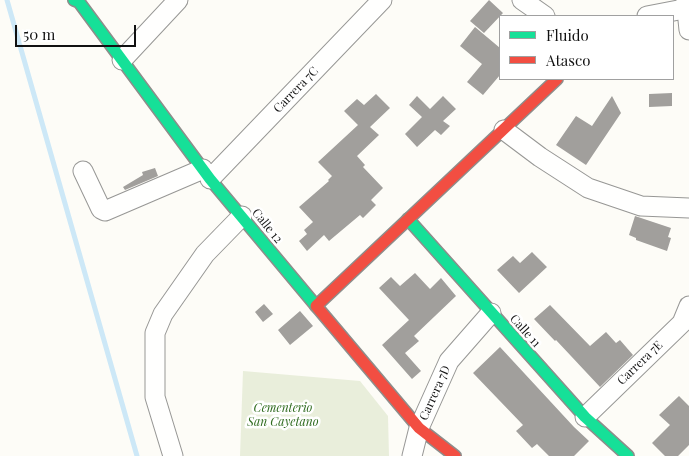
<!DOCTYPE html>
<html>
<head>
<meta charset="utf-8">
<style>
  body { margin:0 }
  #map { position:relative; width:689px; height:456px; overflow:hidden; background:#fdfcf7; font-family:"Playfair Display",serif }
  canvas { display:block }
  .legend { position:absolute; left:499px; top:15px; width:175px; height:65px; box-sizing:border-box; background:#fff; border:1px solid #a0a0a0; margin:0; padding:6px 9px; list-style:none; font-size:15px; color:#111 }
  .legend li { display:flex; align-items:center; gap:10px; height:25px }
  .legend b { width:25px; border:1px solid #a0a0a0 }
  .scale { position:absolute; left:15px; top:25px; width:121px; height:22px; box-sizing:border-box; border:2px solid #111; border-top:0; padding-left:6px; font-size:15px; line-height:18px; white-space:nowrap; color:#111; -webkit-text-stroke:4px #fff; paint-order:stroke }
</style>
</head>
<body>
<div id="map">
<canvas width="689" height="456"></canvas>
<ul class="legend">
<li><b style="height:6px;background:#16e098"></b>Fluido</li>
<li><b style="height:6px;background:#f24e42"></b>Atasco</li>
</ul>
<div class="scale">50 m</div>
</div>
<script>
const g = document.querySelector('canvas').getContext('2d');
g.lineJoin = 'round';
function paint(path, color) { g.fillStyle = color; g.fill(path, 'evenodd'); }
const shape = rows => new Path2D(rows.map(r => 'M' + r).join(''));
function trace(path, color, width, dash) { g.strokeStyle = color; g.lineWidth = width; g.lineCap = dash ? 'butt' : 'round'; g.setLineDash(dash || []); g.stroke(path); }
function write(font, color, halo, rows, align = 'center') {
  g.font = font + ' "Playfair Display",serif'; g.lineWidth = 5; g.setLineDash([]); g.textBaseline = 'middle'; g.strokeStyle = halo; g.fillStyle = color; for (const [text, x, y, turn = 0] of rows) {
    g.save(); g.translate(x, y); g.rotate((+turn || 0) * Math.PI / 180); g.textAlign = isNaN(turn) ? turn : align; if (halo) g.strokeText(text, 0, 0); g.fillText(text, 0, 0); g.restore();
  }
}
paint(shape([
  [243,371,360,381,388,416,389,456,240,456]
]), '#e9eedb');
trace(shape([
  [7,0,137,456]
]), '#cde8f7', 5);
paint(shape([
  [489,0,503,13,484,33,470,21],
  [475,27,500,48,500,75,483,95,467,82,482,64,460,46],
  [672,93,672,106,649,107,649,94],
  [376,94,390,108,370,127,379,135,357,156,365,165,363,167,383,188,371,200,376,205,363,218,360,215,329,241,324,235,307,251,299,241,307,234,304,230,313,222,299,207,329,181,328,180,332,176,318,162,358,125,344,111,357,99,364,105],
  [417,96,430,109,443,96,456,109,443,121,450,126,441,135,435,130,417,147,405,134,422,117,409,105],
  [612,96,621,113,586,165,556,145,576,116,592,126],
  [155,168,158,176,125,190,123,187,143,175,142,172],
  [635,216,671,228,668,237,671,238,667,251,636,240,636,238,629,235],
  [532,252,547,267,519,293,497,270,513,256,520,263],
  [415,273,430,289,441,278,456,296,414,336,419,341,405,353,421,371,412,379,382,345,409,320,379,288,391,277,400,286],
  [264,304,273,314,263,322,255,312],
  [550,305,590,346,606,332,616,343,620,340,633,355,600,387,556,340,555,341,534,319],
  [300,311,313,326,290,345,278,330],
  [500,347,574,427,589,441,574,456,549,456,537,444,532,448,516,431,523,425,473,373],
  [679,396,689,406,689,445,678,456,665,456,652,443,670,425,659,415]
]), '#a19f9c');
const street = shape([
  [522,0,545,16],
  [686,0,689,30],
  [647,16,689,8],
  [122,60,178,0],
  [504,130,540,157,588,188,641,206,689,208],
  [83,171,101,209,105,211,203,169],
  [210,179,382,0],
  [585,417,682,323,689,306],
  [173,456,155,397,155,333,163,314,205,254,242,216],
  [412,456,419,428,449,361,491,313]
]);
const fast = shape([
  [74,0,79,2,210,179,317,307],
  [408,219,585,417,628,456]
]);
const jam = shape([
  [316,306,557,79],
  [317,307,419,428,455,456]
]);
trace(street, '#979795', 21);
trace(fast, '#8e8d8b', 14);
trace(jam, '#8e8d8b', 14);
trace(street, '#fffffe', 19);
trace(fast, '#16e098', 11);
trace(jam, '#f24e42', 11);
write('12px', '#111', '#fff', [
  ["Carrera 7C",296,90,-46],
  ["Calle 12",267,226,51],
  ["Calle 11",525,331,48],
  ["Carrera 7E",640,363,-44],
  ["Carrera 7D",435,393,-66]
]);
write('italic 12px', '#2f6b1f', '#fff', [
  ["Cementerio",283,408],
  ["San Cayetano",283,422]
]);
</script>
</body>
</html>
